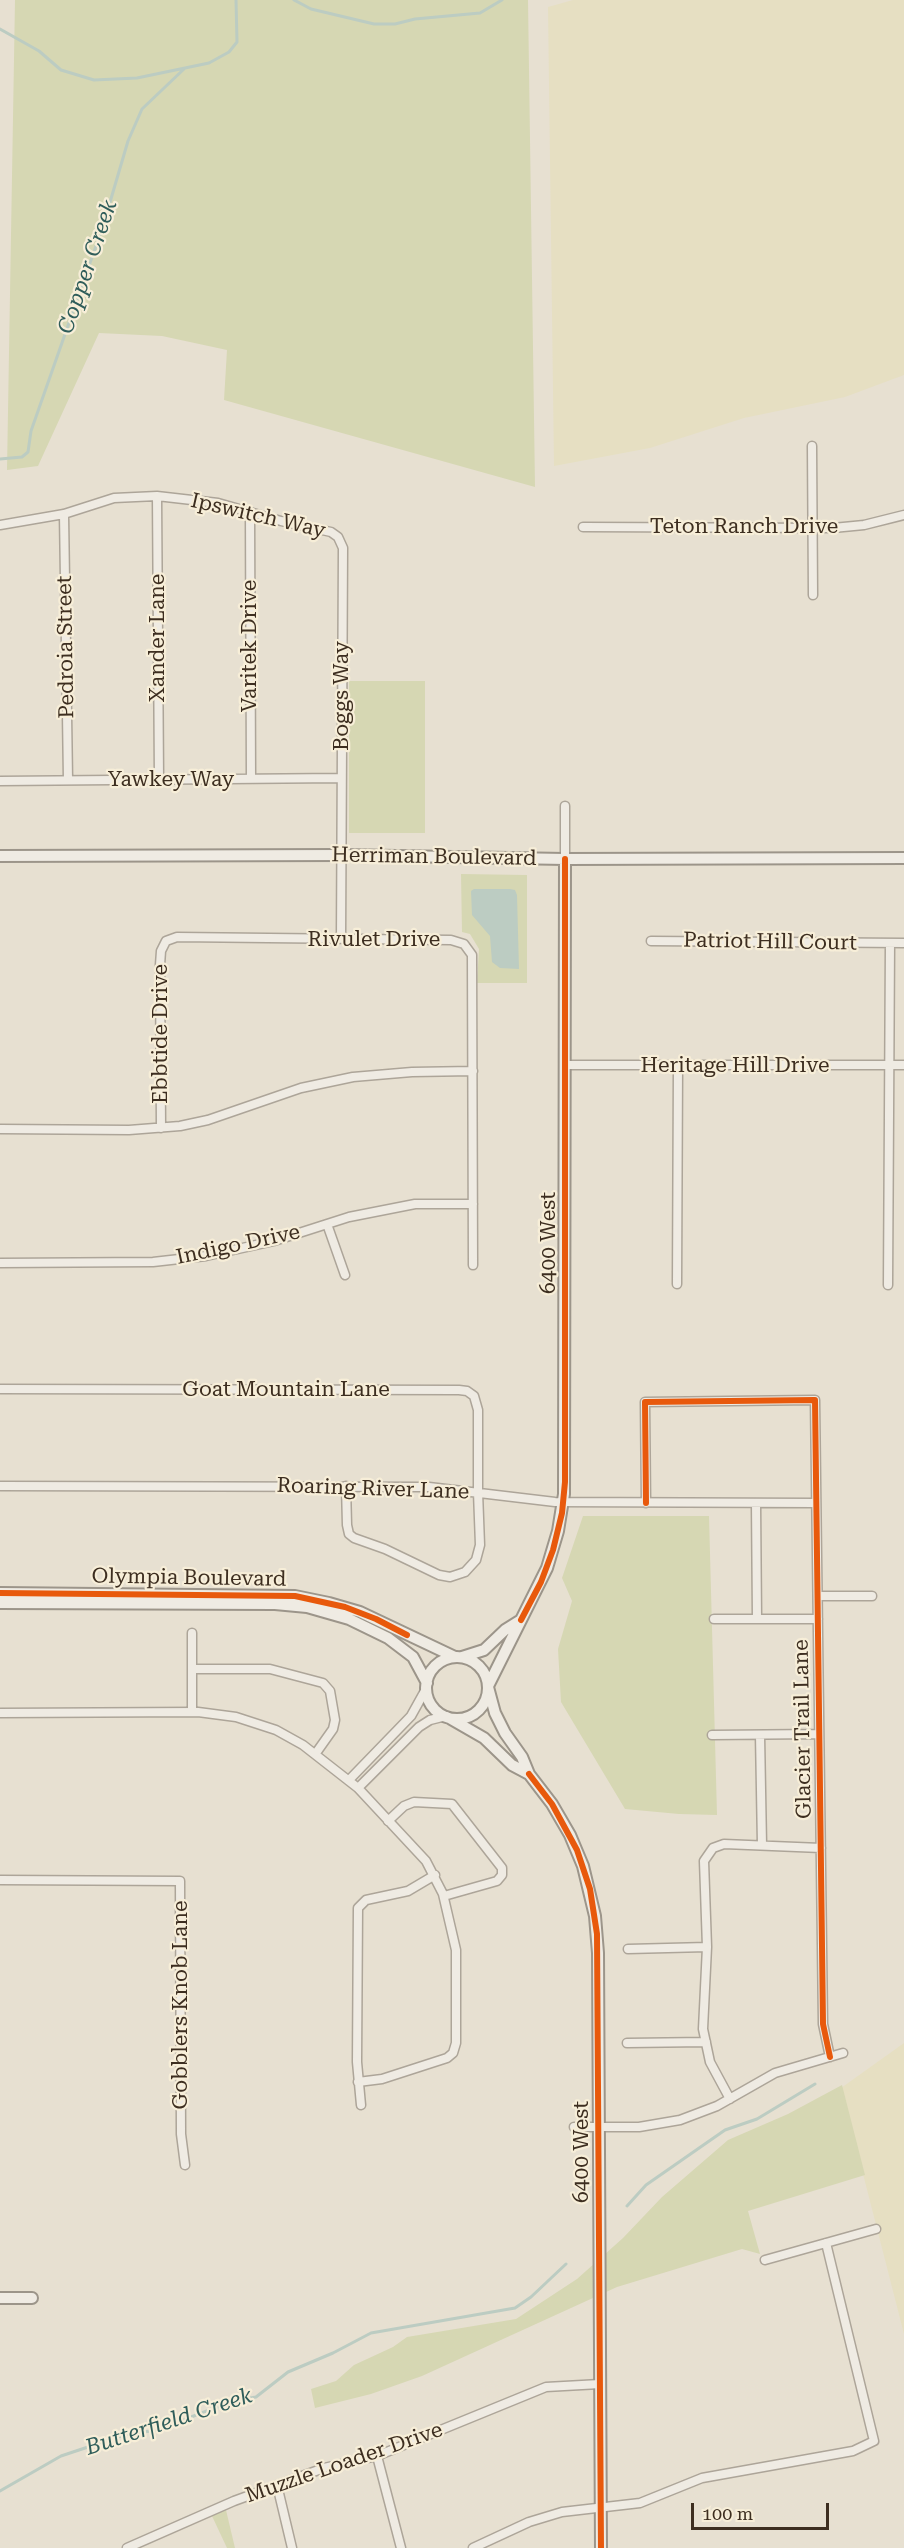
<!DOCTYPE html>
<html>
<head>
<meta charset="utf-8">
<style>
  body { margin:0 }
  #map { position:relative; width:904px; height:2548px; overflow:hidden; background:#e7e0d1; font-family:"Roboto Serif",serif }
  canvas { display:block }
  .scale { position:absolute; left:691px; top:2503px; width:138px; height:27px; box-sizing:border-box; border:3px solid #3d2e20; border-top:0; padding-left:8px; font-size:18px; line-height:21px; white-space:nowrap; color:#3d2e20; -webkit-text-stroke:4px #f7eed8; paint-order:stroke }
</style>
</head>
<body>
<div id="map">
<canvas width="904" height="2548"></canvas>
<div class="scale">100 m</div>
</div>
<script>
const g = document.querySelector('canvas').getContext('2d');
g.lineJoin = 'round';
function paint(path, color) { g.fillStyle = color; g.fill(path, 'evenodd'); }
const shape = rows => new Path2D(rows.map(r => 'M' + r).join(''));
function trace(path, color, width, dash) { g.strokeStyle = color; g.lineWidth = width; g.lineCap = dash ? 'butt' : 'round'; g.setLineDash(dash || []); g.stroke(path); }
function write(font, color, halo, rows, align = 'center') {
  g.font = font + ' "Roboto Serif",serif'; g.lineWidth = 4.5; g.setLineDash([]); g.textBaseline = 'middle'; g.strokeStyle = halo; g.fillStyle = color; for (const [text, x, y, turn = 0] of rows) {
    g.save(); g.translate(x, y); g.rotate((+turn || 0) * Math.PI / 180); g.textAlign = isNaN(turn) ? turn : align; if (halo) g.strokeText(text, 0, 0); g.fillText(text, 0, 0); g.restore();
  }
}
paint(shape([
  [573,0,904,0,904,375,845,397,744,418,650,448,554,466,548,7],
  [904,2043,904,2334,841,2088]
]), '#e6dfc2');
paint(shape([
  [15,0,528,0,535,487,224,400,227,350,162,336,99,333,38,466,7,470],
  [349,681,425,681,425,833,349,833],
  [461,874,527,875,527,983,477,983,479,949,470,934,462,932],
  [583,1516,709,1516,717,1815,679,1814,625,1809,561,1702,558,1649,572,1601,562,1578],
  [842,2085,865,2175,748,2211,760,2254,742,2249,617,2287,422,2376,371,2394,315,2408,311,2389,336,2381,354,2365,393,2347,407,2337,516,2319,577,2279,623,2238,662,2197,728,2140,788,2114],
  [226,2510,235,2548,227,2548,212,2516]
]), '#d6d7b3');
paint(shape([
  [474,889,510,889,515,890,517,895,519,969,500,968,492,962,490,936,472,915,471,891]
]), '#bcccc2');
trace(shape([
  [294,0,311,9,374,24,395,24,415,19,480,13,502,0],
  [0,29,39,51,61,70,94,80,137,78,209,63,229,52,237,42,236,0],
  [0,459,22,457,28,452,31,431,103,226,128,141,142,109,184,69],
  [627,2206,646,2185,725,2130,757,2119,815,2084],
  [0,2491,61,2456,124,2435,157,2430,233,2401,256,2397,288,2372,333,2353,371,2333,515,2308,531,2297,566,2264]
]), '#bcccc2', 3);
const street = shape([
  [812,446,813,595],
  [157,496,159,780],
  [250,512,251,779],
  [64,514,68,780],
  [0,525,64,514,114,498,157,496,218,503,281,521,331,532,338,537,343,548,341,939],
  [583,527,833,528,864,525,904,515],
  [0,781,341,778],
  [565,806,565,859],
  [651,941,904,943],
  [565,1065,904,1065],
  [161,1128,160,965,161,951,166,941,177,937,451,940,464,944,472,955,473,1265],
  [0,1129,129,1130,180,1126,208,1120,301,1088,353,1077,412,1072,473,1071],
  [327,1224,345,1275],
  [0,1263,153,1262,206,1256,274,1241,349,1217,415,1204,473,1204],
  [677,1284,678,1066],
  [888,1285,890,943],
  [0,1389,459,1390,467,1391,474,1396,478,1410,478,1492,480,1545,476,1560,465,1572,450,1577,439,1575,385,1549,354,1538,349,1534,347,1525,346,1486],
  [0,1486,429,1487,555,1502,816,1503],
  [646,1503,645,1402,815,1400,823,2024,830,2057],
  [756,1503,757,1619],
  [818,1596,872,1596],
  [714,1619,818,1619],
  [192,1633,192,1712],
  [192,1669,270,1669,323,1683,330,1691,335,1720,333,1729,316,1753],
  [0,1713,198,1712,236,1717,276,1730,303,1745,358,1788,426,1861,443,1894,456,1950,456,2043,453,2053,447,2058,382,2079,358,2082],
  [712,1735,819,1734],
  [760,1735,762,1845],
  [349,1780,411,1716,426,1689],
  [358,1788,419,1727,430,1720,446,1716],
  [388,1821,404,1806,414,1802,452,1804,502,1868,502,1875,497,1881,444,1896],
  [0,1880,180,1881,181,2134,185,2165],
  [628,1949,707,1947],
  [627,2043,706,2042],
  [730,2099,710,2062,703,2029,707,1947,704,1861,713,1848,724,1844,821,1848],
  [361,2105,357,2062,358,1908,366,1900,408,1891,435,1875],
  [574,2127,639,2127,680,2120,717,2106,775,2073,843,2053],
  [765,2260,876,2229],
  [377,2456,401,2548],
  [277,2485,292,2548],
  [127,2548,234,2501,324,2468,377,2456,546,2387,600,2384],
  [473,2548,529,2522,562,2512,640,2503,702,2478,853,2451,874,2441,826,2243]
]);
const secondary = shape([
  [0,856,341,855,565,859,904,858],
  [0,1593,295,1596,329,1603,360,1612,455,1657],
  [0,1603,275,1604,307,1607,349,1619,388,1638,413,1657,427,1683],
  [462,1657,484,1650,505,1630,521,1620],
  '426 1688a31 31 0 1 1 62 0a31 31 0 1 1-62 0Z',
  [488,1686,547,1568,558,1531,564,1494,565,859],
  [488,1687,495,1713,505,1733,522,1757,529,1774,552,1804,570,1835,583,1866,595,1916,598,1953,601,2548],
  [451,1719,484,1738,512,1765,529,1774],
  [0,2298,32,2298]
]);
trace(street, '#ada599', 11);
trace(secondary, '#9c958a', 14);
trace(street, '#efebe3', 8);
trace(secondary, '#efebe3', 10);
trace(shape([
  [646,1503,645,1402,815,1400,823,2024,830,2057],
  [0,1593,295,1596,345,1607,376,1619,407,1635],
  [521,1620,541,1582,553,1550,562,1513,565,1482,565,859],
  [529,1774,552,1804,577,1850,590,1889,597,1934,601,2548]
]), '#e8590c', 6);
write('21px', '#3d2e20', '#f7eed8', [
  ["Ipswitch Way",258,516,13],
  ["Teton Ranch Drive",744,527],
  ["Xander Lane",158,638,-90],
  ["Varitek Drive",250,646,-90],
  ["Pedroia Street",66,647,-91],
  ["Boggs Way",342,696,-90],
  ["Yawkey Way",171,780],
  ["Herriman Boulevard",434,857,1],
  ["Rivulet Drive",374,940],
  ["Patriot Hill Court",770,942,1],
  ["Ebbtide Drive",161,1034,-90],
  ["Heritage Hill Drive",735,1066],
  ["6400 West",549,1243,-90],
  ["Indigo Drive",238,1245,-12],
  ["Goat Mountain Lane",286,1390],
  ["Roaring River Lane",373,1489,2],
  ["Olympia Boulevard",189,1578,1],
  ["Glacier Trail Lane",803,1729,-91],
  ["Gobblers Knob Lane",181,2005,-90],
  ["6400 West",582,2152,-90],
  ["Muzzle Loader Drive",344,2463,-19]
]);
write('italic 22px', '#2f5d5a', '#f7eed8', [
  ["Copper Creek",88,267,-71],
  ["Butterfield Creek",169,2422,-18]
]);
</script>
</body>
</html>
